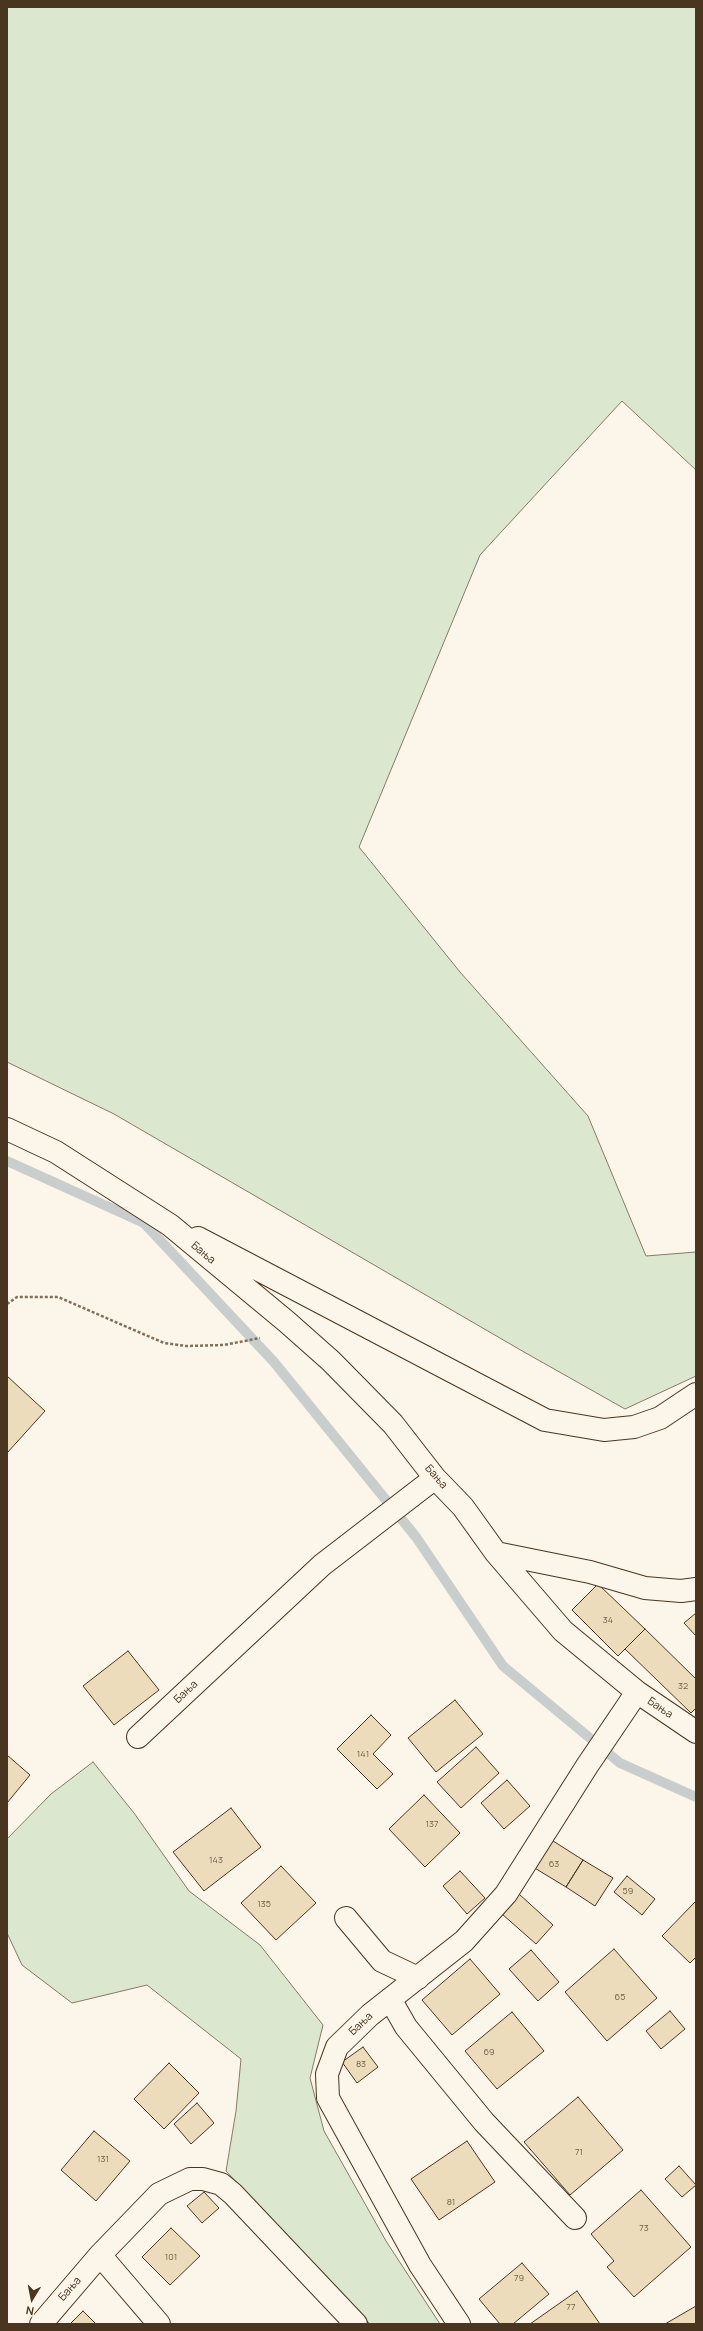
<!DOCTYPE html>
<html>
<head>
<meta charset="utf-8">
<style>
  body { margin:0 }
  #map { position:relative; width:703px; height:2331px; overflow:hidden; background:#fbf6e9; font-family:Manrope,sans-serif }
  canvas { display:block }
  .frame { position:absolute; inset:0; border:8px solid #4a3520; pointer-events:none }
  .north { position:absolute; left:12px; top:2279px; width:40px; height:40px; -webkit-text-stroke:3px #fbf6e9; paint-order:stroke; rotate:190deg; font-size:11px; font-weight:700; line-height:16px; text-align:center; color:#4a3520 }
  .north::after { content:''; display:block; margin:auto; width:14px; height:18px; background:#4a3520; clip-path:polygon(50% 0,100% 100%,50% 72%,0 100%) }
</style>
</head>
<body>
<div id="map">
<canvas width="703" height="2331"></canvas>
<div class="frame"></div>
<div class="north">N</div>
</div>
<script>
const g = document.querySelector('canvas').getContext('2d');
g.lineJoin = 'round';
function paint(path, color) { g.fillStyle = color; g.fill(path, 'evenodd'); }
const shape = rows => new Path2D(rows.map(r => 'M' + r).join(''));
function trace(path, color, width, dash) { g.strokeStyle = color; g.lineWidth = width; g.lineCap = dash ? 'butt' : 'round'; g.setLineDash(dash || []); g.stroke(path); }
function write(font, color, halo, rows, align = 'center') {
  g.font = font + ' Manrope,sans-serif'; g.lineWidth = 3; g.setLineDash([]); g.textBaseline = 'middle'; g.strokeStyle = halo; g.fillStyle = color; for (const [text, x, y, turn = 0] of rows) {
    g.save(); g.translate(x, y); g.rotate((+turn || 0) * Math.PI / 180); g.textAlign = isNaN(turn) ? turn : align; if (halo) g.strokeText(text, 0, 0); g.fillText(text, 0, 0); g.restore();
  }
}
const green = shape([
  [7,7,696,7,696,470,622,401,480,555,359,847,460,972,588,1116,646,1256,696,1252,696,1376,625,1409,524,1352,114,1114,7,1062,7,7],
  [93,1762,134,1813,189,1891,260,1945,323,2025,310,2078,324,2131,386,2241,440,2324,370,2324,226,2171,236,2111,241,2059,147,1985,72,2003,22,1965,7,1933,7,1839,51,1794,93,1762]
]);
paint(green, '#dce7d0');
trace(green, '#887966', 1);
trace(shape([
  [7,1161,144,1223,274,1362,416,1537,503,1666,620,1763,696,1797]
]), '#c9cecd', 10);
const building = shape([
  [7,1376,45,1411,7,1453,7,1376],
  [598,1584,645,1629,618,1656,572,1610,598,1584],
  [696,1613,696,1636,684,1623,696,1613],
  [645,1629,696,1679,696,1708,691,1713,625,1649,645,1629],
  [128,1651,159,1690,114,1725,83,1686,128,1651],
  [455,1700,483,1734,436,1772,408,1738,455,1700],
  [371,1715,391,1735,373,1754,393,1774,377,1789,337,1749,371,1715],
  [476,1747,499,1773,461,1808,437,1782,476,1747],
  [7,1755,30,1775,7,1803,7,1755],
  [507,1780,530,1806,504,1829,481,1803,507,1780],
  [424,1795,460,1833,425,1867,389,1829,424,1795],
  [231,1808,261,1847,204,1891,173,1852,231,1808],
  [550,1839,583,1860,566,1887,533,1867,550,1839],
  [583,1860,613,1878,595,1906,566,1887,583,1860],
  [281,1866,316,1903,276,1940,241,1903,281,1866],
  [460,1871,485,1898,467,1914,443,1886,460,1871],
  [627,1876,655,1899,642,1915,614,1892,627,1876],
  [519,1894,553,1925,536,1944,502,1914,519,1894],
  [696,1901,696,1957,690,1963,662,1936,696,1901],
  [614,1949,657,1998,607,2041,565,1992,614,1949],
  [531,1950,559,1982,538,2001,509,1969,531,1950],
  [470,1959,500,1994,452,2035,422,2000,470,1959],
  [670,2011,685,2029,661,2049,646,2031,670,2011],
  [512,2012,544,2051,497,2089,465,2051,512,2012],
  [363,2047,378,2067,357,2083,342,2062,363,2047],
  [169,2063,199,2093,164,2129,134,2099,169,2063],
  [578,2097,623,2150,570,2195,524,2142,578,2097],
  [197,2103,214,2123,191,2144,174,2124,197,2103],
  [94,2131,130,2161,96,2201,61,2170,94,2131],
  [467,2141,495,2182,439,2220,411,2179,467,2141],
  [679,2166,696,2185,682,2197,665,2179,679,2166],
  [641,2190,691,2247,634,2297,607,2267,614,2261,591,2234,641,2190],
  [204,2192,219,2208,202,2223,187,2206,204,2192],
  [171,2228,200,2256,170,2285,142,2257,171,2228],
  [522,2263,549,2294,513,2324,500,2324,479,2299,522,2263],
  [577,2291,600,2324,530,2324,577,2291],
  [696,2306,696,2324,665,2324,696,2306],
  [83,2311,96,2324,70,2324,83,2311]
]);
paint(building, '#ecdcbc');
trace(building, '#4a3520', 1);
const minor = shape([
  [7,1129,56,1152,170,1225,287,1322,331,1361,393,1424,435,1478,463,1507,496,1553,563,1631,637,1692,696,1732],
  [198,1238,545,1420,604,1430,634,1427,660,1418,696,1394],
  [496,1553,590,1572,645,1588,681,1591,696,1589],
  [138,1737,322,1565,435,1478],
  [346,1918,382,1961,418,1978],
  [390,1999,406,2027,484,2122,575,2218],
  [100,2255,159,2324],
  [41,2324,100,2255,159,2194,190,2179,203,2179,221,2184,233,2194,356,2324],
  [459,2324,420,2265,328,2098,327,2074,337,2047,370,2015,464,1941,506,1894,587,1766,637,1692]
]);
trace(minor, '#4a3520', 24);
trace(shape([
  [7,1304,17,1297,58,1297,164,1343,186,1346,224,1345,260,1338]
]), '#7f6f5c', 2.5, [3, 2]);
trace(minor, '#fbf6e9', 22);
write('9px', '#725f47', null, [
  ["34",608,1620],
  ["32",683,1686],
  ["141",363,1754],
  ["137",432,1824],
  ["143",216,1860],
  ["63",554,1864],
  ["59",628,1891],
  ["135",264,1904],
  ["65",620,1997],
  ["69",489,2052],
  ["83",361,2064],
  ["71",579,2152],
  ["131",103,2159],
  ["81",451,2202],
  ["73",644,2228],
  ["101",171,2257],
  ["79",519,2278],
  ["77",571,2307]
]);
write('11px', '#4a3520', '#fbf6e9', [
  ["Бања",203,1253,40],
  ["Бања",436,1477,49],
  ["Бања",186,1692,-43],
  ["Бања",660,1708,34],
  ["Бања",361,2024,-43],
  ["Бања",70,2289,-49]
]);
</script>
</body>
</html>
